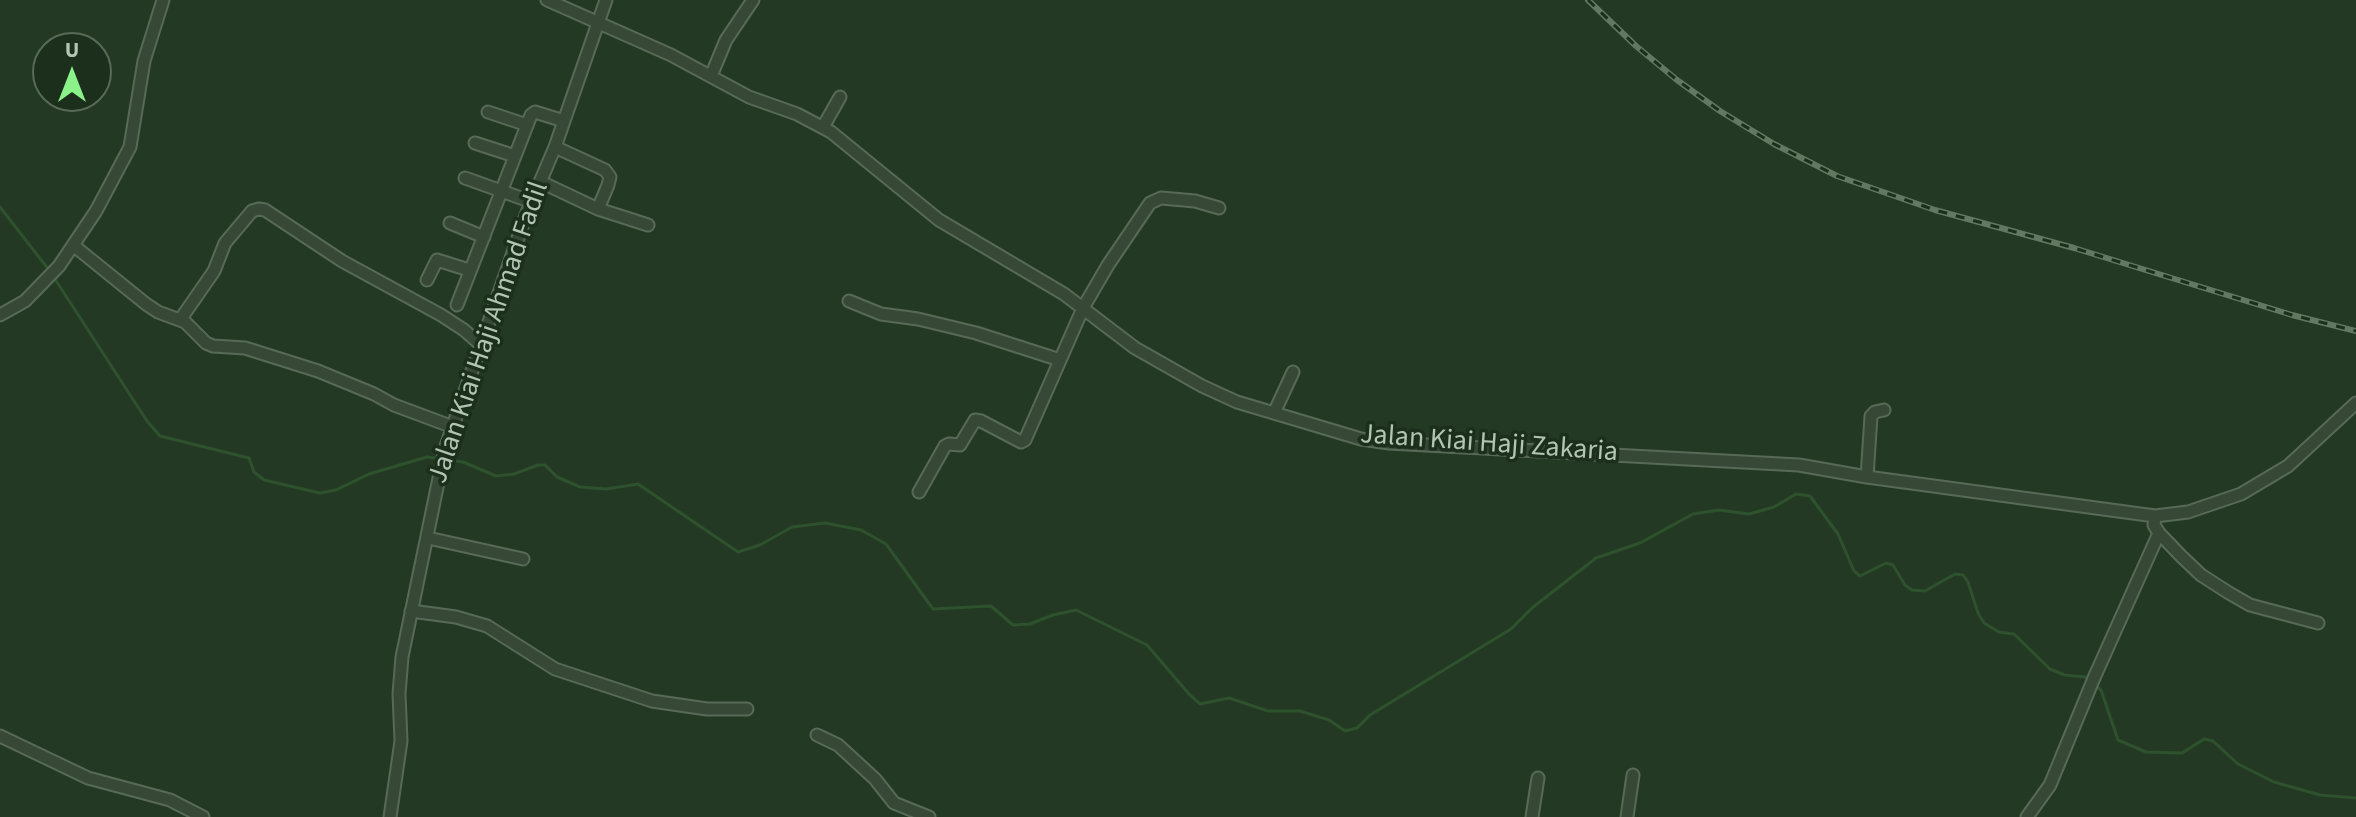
<!DOCTYPE html>
<html>
<head>
<meta charset="utf-8">
<style>
  body { margin:0 }
  #map { position:relative; width:2356px; height:817px; overflow:hidden; background:#243923; font-family:"Source Sans 3",sans-serif }
  canvas { display:block }
  .north { position:absolute; left:32px; top:32px; width:80px; height:80px; box-sizing:border-box; background:#1c2e1c; border:2px solid #586a58; border-radius:50%; rotate:0deg; font-size:22px; font-weight:700; line-height:32px; text-align:center; color:#b1c5b1 }
  .north::after { content:''; display:block; margin:auto; width:28px; height:36px; background:#8af289; clip-path:polygon(50% 0,100% 100%,50% 72%,0 100%) }
</style>
</head>
<body>
<div id="map">
<canvas width="2356" height="817"></canvas>
<div class="north">U</div>
</div>
<script>
const g = document.querySelector('canvas').getContext('2d');
g.lineJoin = 'round';
const shape = rows => new Path2D(rows.map(r => 'M' + r).join(''));
function trace(path, color, width, dash) { g.strokeStyle = color; g.lineWidth = width; g.lineCap = dash ? 'butt' : 'round'; g.setLineDash(dash || []); g.stroke(path); }
function write(font, color, halo, rows, align = 'center') {
  g.font = font + ' "Source Sans 3",sans-serif'; g.lineWidth = 7; g.setLineDash([]); g.textBaseline = 'middle'; g.strokeStyle = halo; g.fillStyle = color; for (const [text, x, y, turn = 0] of rows) {
    g.save(); g.translate(x, y); g.rotate((+turn || 0) * Math.PI / 180); g.textAlign = isNaN(turn) ? turn : align; if (halo) g.strokeText(text, 0, 0); g.fillText(text, 0, 0); g.restore();
  }
}
trace(shape([
  [0,207,49,270],
  [53,276,147,421,160,436,249,458,254,472,264,480,320,493,336,490,369,474,427,457,463,462,496,476,514,474,538,465,545,465,557,477,580,487,606,489,638,484,738,552,760,545,792,527,825,523,861,530,886,544,933,609,991,606,1013,625,1030,624,1053,615,1076,610,1147,645,1189,694,1200,704,1229,698,1268,711,1300,711,1329,720,1345,731,1357,728,1370,715,1511,629,1532,608,1596,558,1640,543,1693,514,1719,510,1749,514,1774,507,1796,494,1810,496,1838,534,1854,571,1860,576,1886,563,1893,565,1905,585,1912,590,1925,591,1955,574,1963,575,1968,582,1978,613,1984,623,1999,632,2014,634,2050,669,2065,675,2085,677,2090,681],
  [2096,686,2101,690,2118,740,2146,752,2182,753,2204,739,2213,741,2238,764,2274,782,2320,795,2356,798]
]), '#2e522d', 3);
const minor = shape([
  [547,0,671,55,749,97,797,114,831,132,939,220,1064,294,1135,348,1202,386,1237,402,1361,439,1389,443,1799,465,1867,477,2155,516,2188,512,2241,494,2288,466,2356,403],
  [711,76,726,40,753,0],
  [488,112,527,125],
  [823,127,840,97],
  [475,143,515,156],
  [465,178,532,202],
  [541,182,598,209,608,185,610,177,605,170,555,147],
  [598,209,648,225],
  [450,223,484,237],
  [73,245,146,304,158,312,185,322,206,343,213,346,245,348,318,371,374,394,394,405,453,427],
  [427,280,437,260,469,270],
  [849,301,881,314,918,319,976,333,1060,360],
  [457,305,531,115,535,112,564,121],
  [0,315,25,301,59,266,96,211,130,147,144,61,163,0],
  [180,320,214,271,225,243,252,211,259,209,265,210,342,261,441,315,464,330,481,345],
  [1274,413,1293,372],
  [1867,477,1871,416,1875,412,1884,410],
  [919,492,945,446,949,444,960,445,975,420,981,421,1021,442,1025,440,1083,308,1108,265,1150,203,1161,198,1195,201,1219,208],
  [2155,516,2154,525,2159,533,2181,556,2201,575,2229,593,2250,605,2318,623],
  [428,538,523,559],
  [411,611,456,617,487,626,555,669,652,701,707,709,747,709],
  [817,735,838,745,875,779,894,803,929,817],
  [0,736,88,778,170,800,203,817],
  [390,817,401,741,399,694,402,657,445,449,526,215,555,147,606,0],
  [1532,817,1538,778],
  [1627,817,1633,775],
  [2027,817,2050,785,2094,678,2159,533]
]);
trace(minor, '#576a57', 15);
trace(minor, '#374936', 11);
const rail = shape([
  [1588,0,1636,46,1677,80,1720,111,1774,144,1837,176,1935,210,2074,248,2292,315,2356,331]
]);
trace(rail, '#627861', 6);
trace(rail, '#1c2e1c', 3, [9]);
write('28px', '#b1c5b1', '#1c2e1c', [
  ["Jalan Kiai Haji Ahmad Fadil",490,333,-71],
  ["Jalan Kiai Haji Zakaria",1489,445,4]
]);
</script>
</body>
</html>
